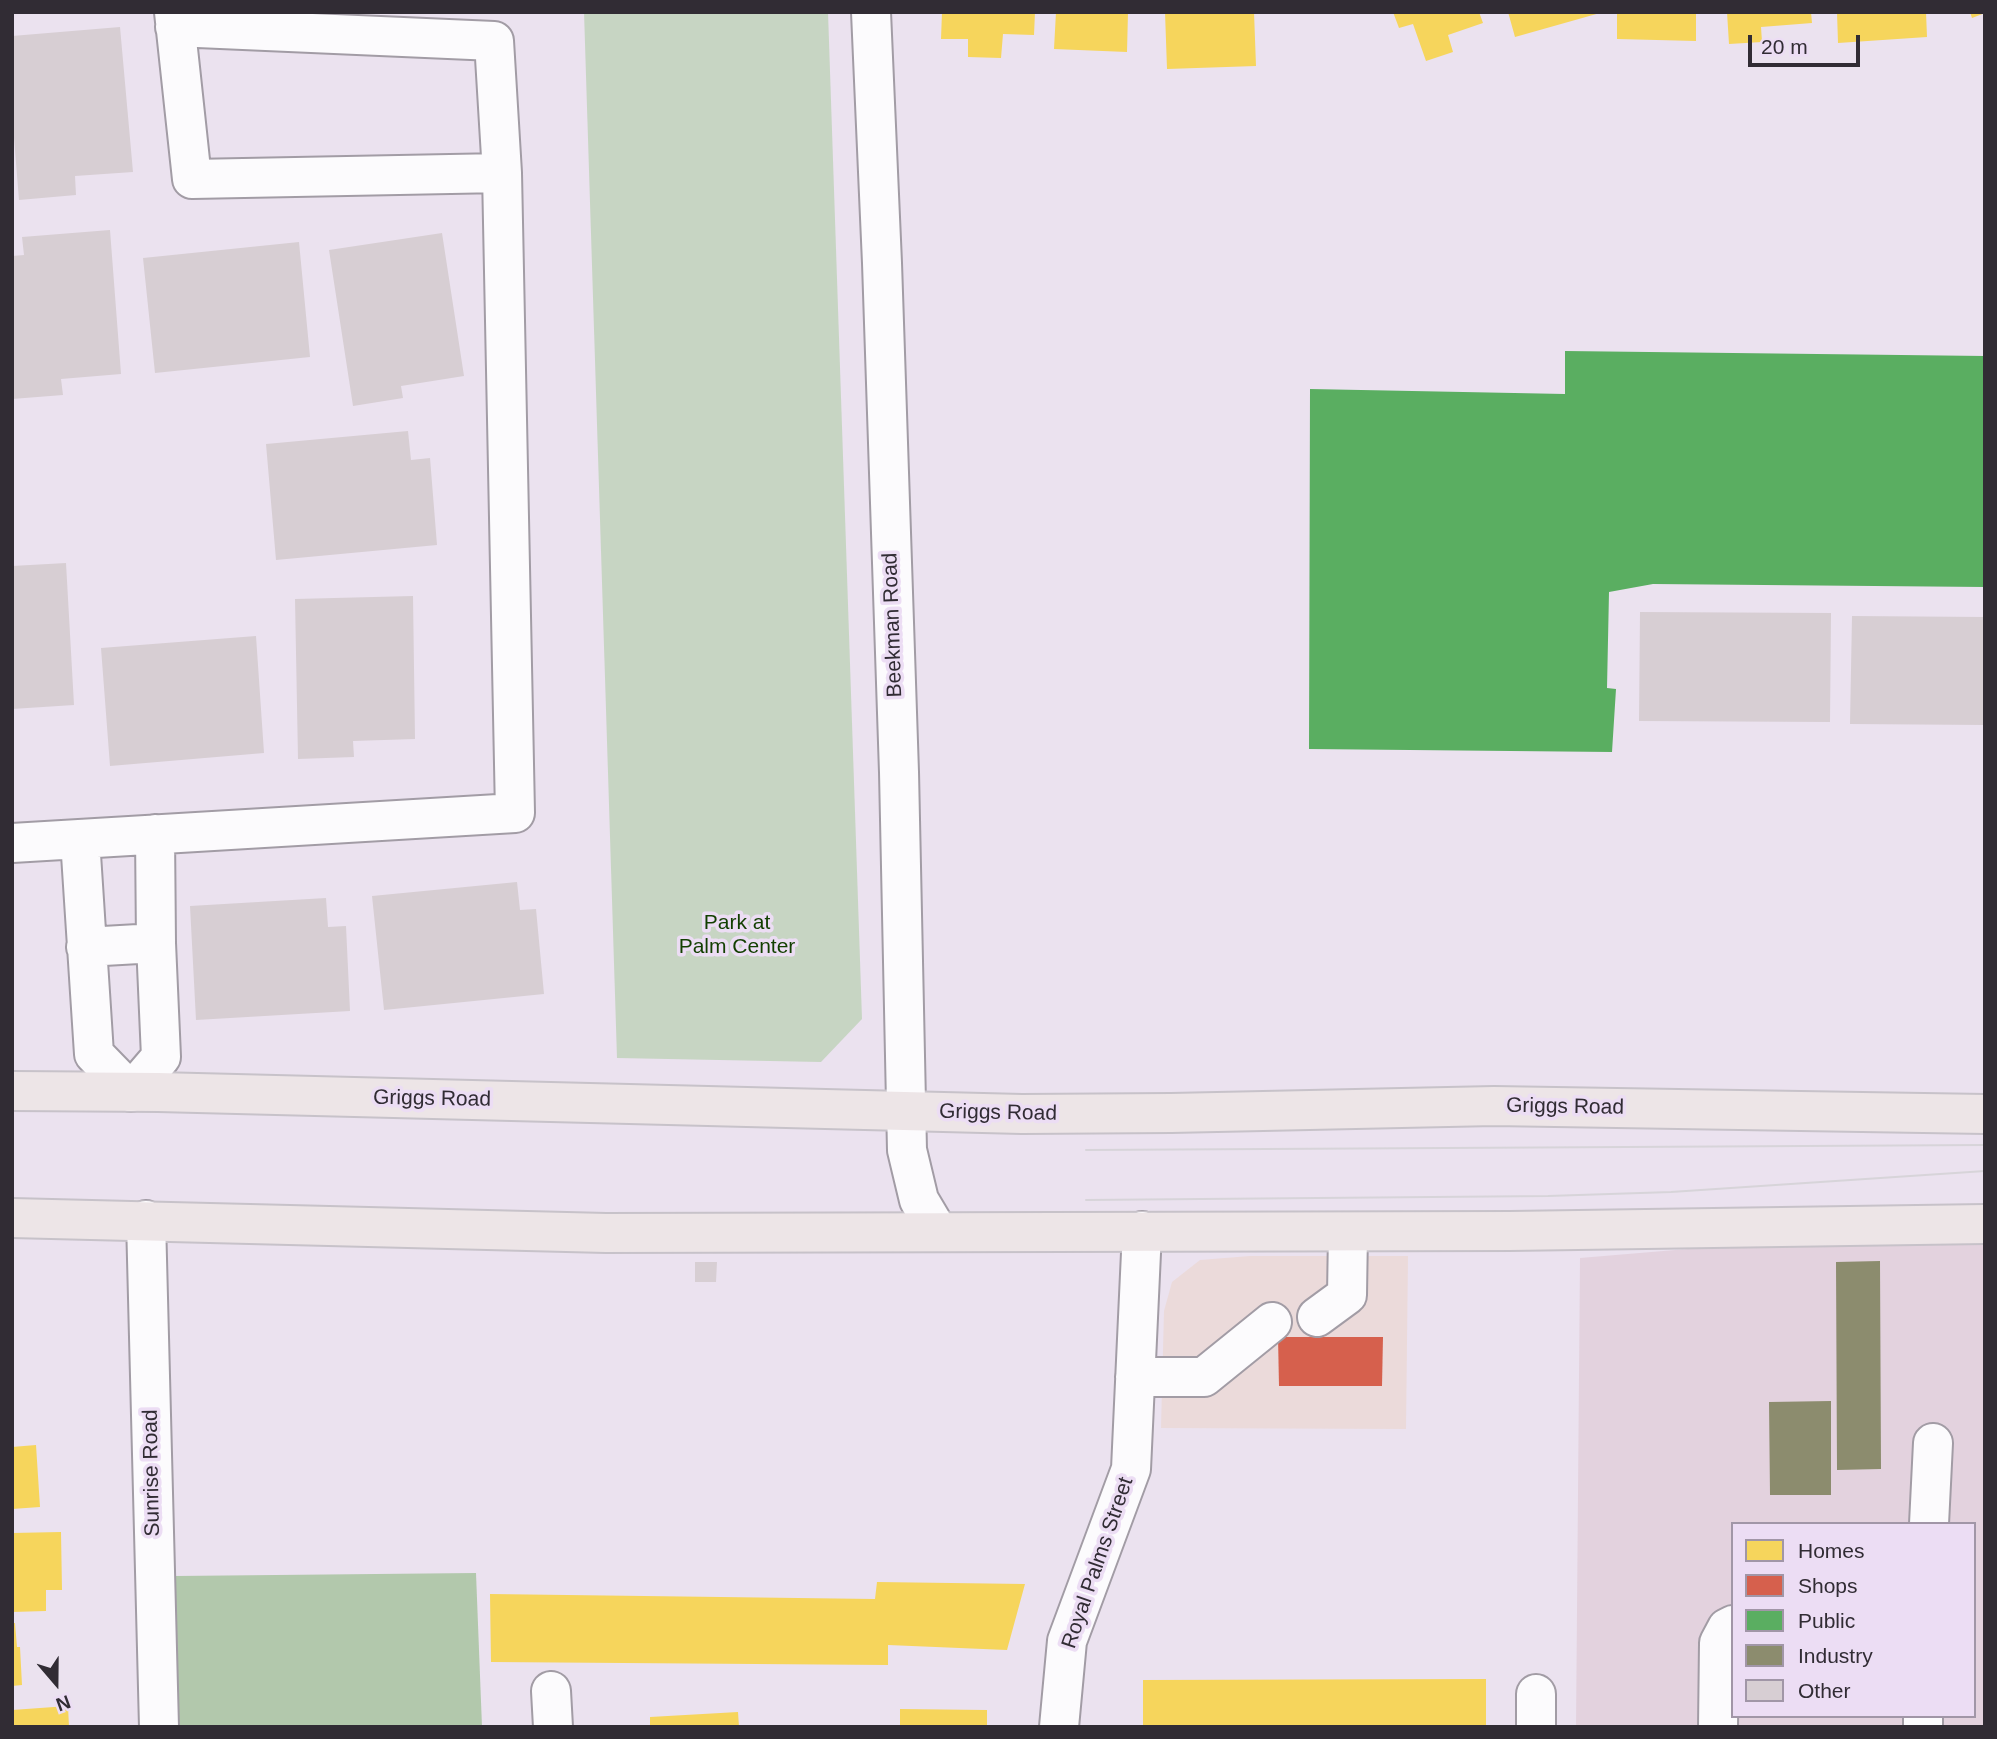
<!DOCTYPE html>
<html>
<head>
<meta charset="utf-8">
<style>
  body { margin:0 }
  #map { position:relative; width:1997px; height:1739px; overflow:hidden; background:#ebe2ef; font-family:Arial,sans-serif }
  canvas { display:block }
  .frame { position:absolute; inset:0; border:14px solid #312c34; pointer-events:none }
  .legend { position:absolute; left:1731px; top:1522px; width:245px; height:196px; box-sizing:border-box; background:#ecddf4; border:2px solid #a196a7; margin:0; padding:9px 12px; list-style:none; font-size:21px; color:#312c34 }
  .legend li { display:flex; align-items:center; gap:14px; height:35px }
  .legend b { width:35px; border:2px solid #a196a7 }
  .north { position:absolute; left:21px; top:1648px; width:70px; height:70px; -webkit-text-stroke:5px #ecddf4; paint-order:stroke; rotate:160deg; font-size:19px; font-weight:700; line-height:28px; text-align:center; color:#312c34 }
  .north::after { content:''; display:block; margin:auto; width:24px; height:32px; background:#312c34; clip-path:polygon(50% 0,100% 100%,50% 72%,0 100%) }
  .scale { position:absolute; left:1748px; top:35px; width:112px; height:32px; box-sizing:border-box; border:4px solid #312c34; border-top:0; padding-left:9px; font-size:21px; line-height:24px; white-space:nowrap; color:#312c34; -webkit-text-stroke:5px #ecddf4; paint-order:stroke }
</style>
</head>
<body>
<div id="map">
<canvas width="1997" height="1739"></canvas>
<div class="frame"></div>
<ul class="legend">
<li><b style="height:19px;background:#f6d55c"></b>Homes</li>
<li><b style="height:19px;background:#d6604d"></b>Shops</li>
<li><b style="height:19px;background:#5aae61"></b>Public</li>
<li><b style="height:19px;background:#8c8c6e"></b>Industry</li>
<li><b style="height:19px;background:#d7ced3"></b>Other</li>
</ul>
<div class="north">N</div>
<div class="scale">20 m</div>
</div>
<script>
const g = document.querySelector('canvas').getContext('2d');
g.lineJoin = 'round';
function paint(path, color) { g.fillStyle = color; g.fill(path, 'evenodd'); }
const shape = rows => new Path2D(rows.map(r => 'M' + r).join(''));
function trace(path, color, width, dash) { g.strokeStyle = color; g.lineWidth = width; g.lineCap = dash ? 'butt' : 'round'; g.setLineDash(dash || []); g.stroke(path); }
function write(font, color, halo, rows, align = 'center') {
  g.font = font + ' Arial,sans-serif'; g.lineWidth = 7; g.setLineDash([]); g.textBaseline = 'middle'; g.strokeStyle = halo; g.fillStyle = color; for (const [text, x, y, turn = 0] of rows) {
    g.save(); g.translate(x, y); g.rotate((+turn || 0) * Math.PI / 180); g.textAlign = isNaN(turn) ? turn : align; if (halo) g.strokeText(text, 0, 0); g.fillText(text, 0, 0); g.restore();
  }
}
paint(shape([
  [1250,1256,1408,1256,1406,1429,1161,1428,1164,1311,1172,1282,1200,1260]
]), '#ebdada');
paint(shape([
  [1985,1240,1985,1727,1576,1727,1580,1258,1711,1247],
  [1733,1524,1974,1524,1974,1716,1733,1716]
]), '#e3d2de');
paint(shape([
  [584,12,828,12,862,1019,821,1062,617,1058]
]), '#c7d5c3');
paint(shape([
  [476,1573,482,1727,179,1727,175,1576]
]), '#b2c8ac');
paint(shape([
  [942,12,1035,12,1034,35,1003,34,1001,58,968,57,968,39,941,39],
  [1056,12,1128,12,1127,52,1054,49],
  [1165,12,1254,12,1256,66,1167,69],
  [1393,12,1479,12,1483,23,1448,35,1453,52,1426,61,1413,24,1399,28],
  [1508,12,1600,12,1600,13,1515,37],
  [1617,12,1696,12,1696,41,1617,39],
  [1727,12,1811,12,1812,23,1761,27,1762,42,1729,44],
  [1837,12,1926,12,1927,37,1838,43],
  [1970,12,1985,12,1985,13,1972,18],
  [36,1445,40,1507,12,1509,12,1447],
  [61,1532,62,1590,46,1590,46,1611,12,1612,12,1533],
  [877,1582,1025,1584,1007,1650,888,1645,888,1665,491,1662,490,1594,875,1599],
  [12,1623,15,1623,17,1647,20,1647,22,1685,12,1686],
  [1486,1679,1486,1727,1143,1727,1143,1680],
  [68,1706,69,1727,12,1727,12,1710],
  [900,1709,987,1710,987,1727,900,1727],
  [738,1712,739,1727,650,1727,650,1717]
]), '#f6d55c');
paint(shape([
  [1278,1337,1383,1337,1382,1386,1279,1386]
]), '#d6604d');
paint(shape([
  [1565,351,1985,356,1985,587,1653,584,1609,592,1607,688,1616,689,1612,752,1309,749,1310,389,1565,394]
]), '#5aae61');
paint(shape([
  [1880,1261,1881,1469,1837,1470,1836,1262],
  [1831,1401,1831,1495,1770,1495,1769,1402]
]), '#8c8c6e');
paint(shape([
  [120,27,133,172,75,176,76,195,19,200,12,113,12,36],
  [110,230,121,374,61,379,63,395,12,399,12,256,24,255,22,237],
  [442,233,464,376,401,386,403,398,353,406,329,250],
  [299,242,310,357,155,373,143,258],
  [408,431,411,460,430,458,437,545,276,560,266,444],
  [66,563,74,705,12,709,12,566],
  [413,596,415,739,353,741,354,757,298,759,295,599],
  [1640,612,1831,613,1830,722,1639,721],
  [1852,616,1985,617,1985,725,1850,724],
  [256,636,264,753,110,766,101,648],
  [517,882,520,910,536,909,544,994,384,1010,372,896],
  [326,898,328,927,346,926,350,1011,196,1020,190,906],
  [695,1262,717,1262,716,1282,695,1282]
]), '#d7ced3');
const minor = shape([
  [871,12,882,263,899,772,907,1150,919,1200,938,1232],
  [175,27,494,41,502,173],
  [80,839,94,1054,131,1092,161,1057,156,943,155,834],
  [12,843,515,813,502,173,192,179,174,12],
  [86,947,156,943],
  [146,1220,159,1727],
  [1317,1317,1347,1295,1348,1232],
  [1135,1377,1204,1377,1272,1322],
  [1929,1524,1933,1443],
  [551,1691,553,1727],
  [1059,1727,1067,1641,1131,1469,1142,1231],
  [1536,1727,1536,1694],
  [1718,1727,1719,1643,1727,1628,1733,1625],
  [1923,1727,1923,1716]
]);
const major = shape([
  [12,1091,158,1092,1022,1114,1171,1113,1494,1106,1985,1114],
  [12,1218,606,1233,1510,1231,1985,1224]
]);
trace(minor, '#a29ca5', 42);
trace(major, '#c7c2c9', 42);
trace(minor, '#fcfbfd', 38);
trace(major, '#ede5e7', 38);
trace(shape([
  [1086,1150,1985,1145],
  [1086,1200,1548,1196,1671,1192,1985,1171]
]), '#d7d4d9', 2);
write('21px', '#312c34', '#ecddf4', [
  ["Beekman Road",893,625,-92],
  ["Griggs Road",432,1099,1],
  ["Griggs Road",1565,1107,1],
  ["Griggs Road",998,1113,1],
  ["Sunrise Road",152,1473,-91],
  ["Royal Palms Street",1098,1563,-71]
]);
write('21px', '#123f00', '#ecddf4', [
  ["Park at",737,923],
  ["Palm Center",737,947]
]);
</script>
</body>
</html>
